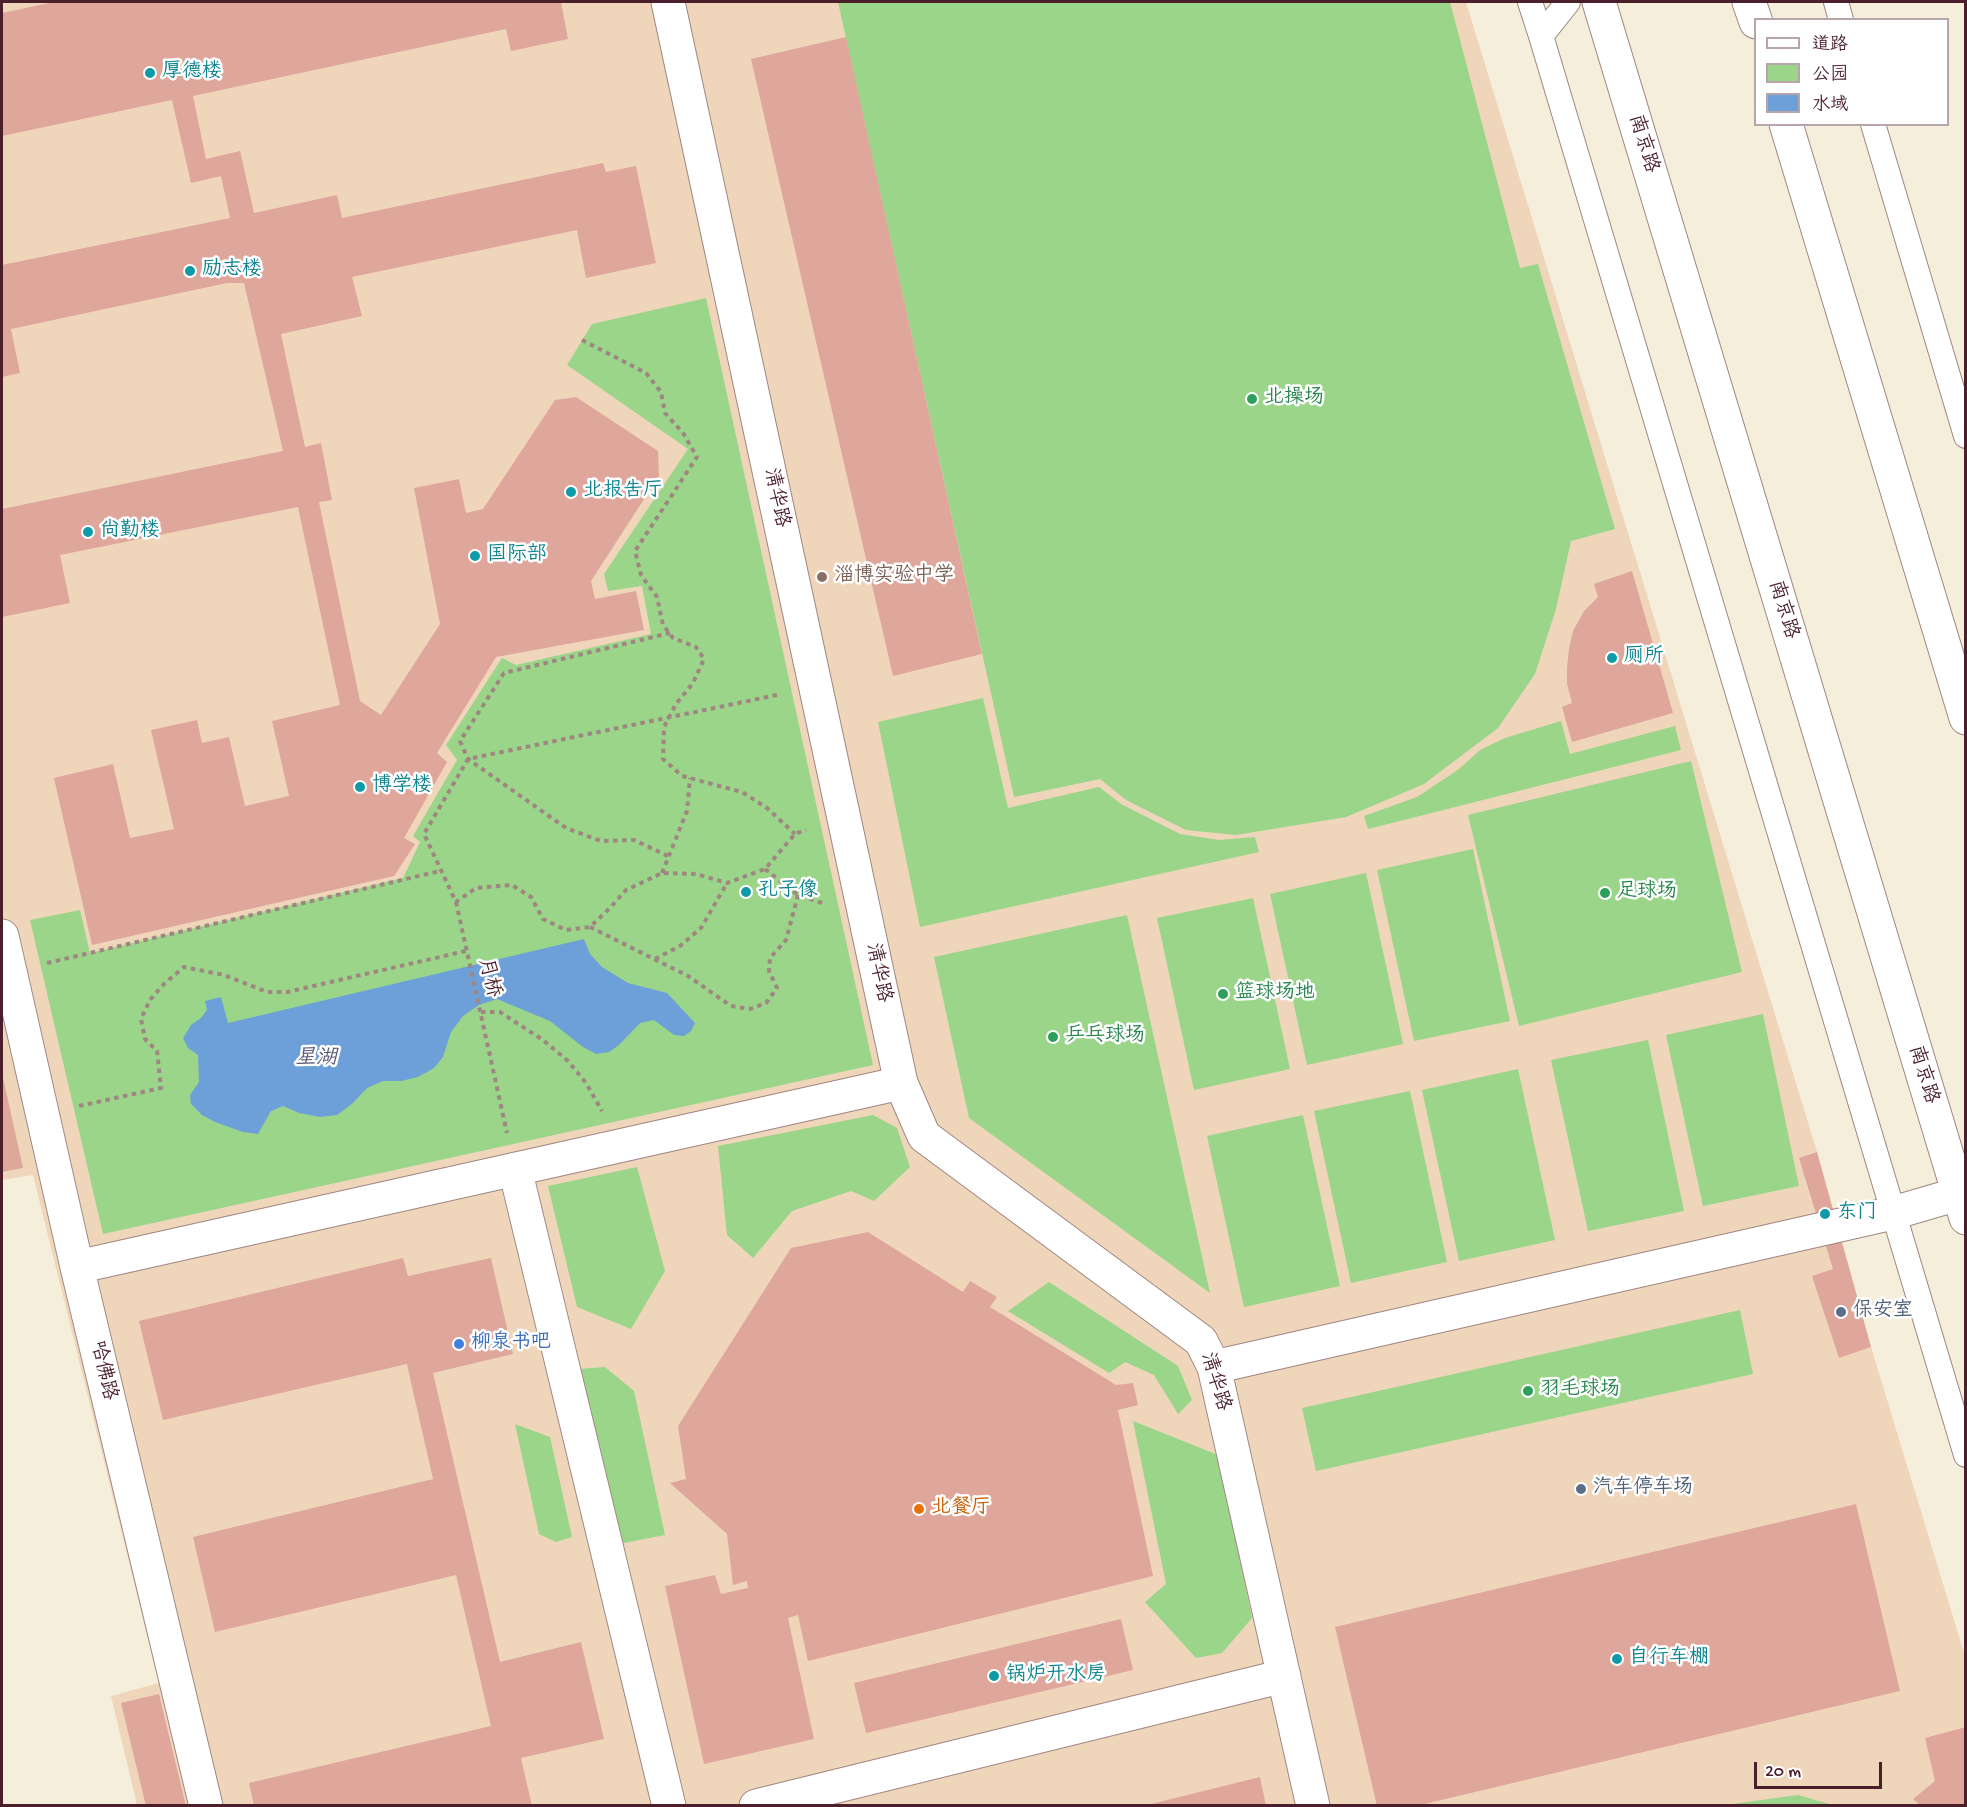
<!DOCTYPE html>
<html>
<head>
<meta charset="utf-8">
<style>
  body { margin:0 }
  #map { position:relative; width:1967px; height:1807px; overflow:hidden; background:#f4eeda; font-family:"Gochi Hand","LXGW WenKai TC",sans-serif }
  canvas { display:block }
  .frame { position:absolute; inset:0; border:3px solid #4a1f2b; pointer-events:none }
  .legend { position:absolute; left:1754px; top:18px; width:195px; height:108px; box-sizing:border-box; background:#fff; border:2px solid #b7a5aa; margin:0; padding:8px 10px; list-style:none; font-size:18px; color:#4a1f2b }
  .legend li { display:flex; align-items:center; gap:12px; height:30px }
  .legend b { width:30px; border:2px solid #b7a5aa }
  .scale { position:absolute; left:1754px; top:1762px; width:128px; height:27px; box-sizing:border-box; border:3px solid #4a1f2b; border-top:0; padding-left:8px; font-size:18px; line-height:21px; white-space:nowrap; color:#4a1f2b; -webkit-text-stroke:4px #fff; paint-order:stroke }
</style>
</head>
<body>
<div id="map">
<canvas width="1967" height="1807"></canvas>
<div class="frame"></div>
<ul class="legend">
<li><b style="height:8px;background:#fff"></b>道路</li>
<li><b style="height:16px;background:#9ad589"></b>公园</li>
<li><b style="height:16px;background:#6da0d9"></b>水域</li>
</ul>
<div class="scale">20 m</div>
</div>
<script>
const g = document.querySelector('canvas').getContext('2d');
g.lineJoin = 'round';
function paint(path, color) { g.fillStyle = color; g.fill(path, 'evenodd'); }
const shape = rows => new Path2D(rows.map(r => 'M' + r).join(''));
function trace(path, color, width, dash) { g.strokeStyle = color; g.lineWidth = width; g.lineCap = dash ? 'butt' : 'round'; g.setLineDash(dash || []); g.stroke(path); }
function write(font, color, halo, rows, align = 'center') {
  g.font = font + ' "Gochi Hand","LXGW WenKai TC",sans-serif'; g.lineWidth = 5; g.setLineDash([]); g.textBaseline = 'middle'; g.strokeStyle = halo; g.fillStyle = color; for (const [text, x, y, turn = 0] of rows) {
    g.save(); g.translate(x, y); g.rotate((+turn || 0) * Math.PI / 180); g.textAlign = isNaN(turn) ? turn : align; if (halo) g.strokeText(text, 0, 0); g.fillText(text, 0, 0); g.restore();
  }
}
paint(shape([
  [2,2,1466,2,1817,1152,1871,1347,1965,1656,1965,1805,137,1805,111,1696,159,1683,33,1175,2,1180]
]), '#efd6bb');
paint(shape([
  [838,2,1450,2,1520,268,1538,264,1615,529,1571,541,1556,609,1535,674,1498,728,1424,784,1346,817,1236,835,1186,830,1126,800,1100,779,1014,797],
  [706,298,873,1065,103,1234,30,920,80,910,90,953,403,878,420,842,413,836,457,760,446,745,502,658,516,665,651,634,642,586,608,591,604,574,688,449,567,365,592,324],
  [983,698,1008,808,1099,787,1121,804,1180,834,1219,840,1255,837,1259,852,920,927,878,722],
  [1561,721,1570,754,1675,726,1681,750,1368,829,1364,816,1417,797,1459,769,1480,750,1505,738],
  [1691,761,1742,972,1519,1026,1468,815],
  [1473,849,1510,1021,1414,1041,1377,870],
  [1366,873,1403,1044,1307,1065,1270,894],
  [1253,898,1290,1069,1194,1090,1157,918],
  [1127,915,1210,1293,969,1118,934,957],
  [1763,1014,1799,1186,1703,1206,1666,1035],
  [1648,1040,1684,1211,1588,1231,1551,1060],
  [1518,1069,1555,1240,1459,1261,1422,1090],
  [1410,1091,1447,1262,1351,1283,1314,1111],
  [873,1115,897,1128,910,1167,874,1201,851,1191,792,1211,753,1258,727,1235,718,1146],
  [1303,1115,1340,1286,1244,1307,1207,1136],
  [637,1167,665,1271,631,1329,577,1307,548,1186],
  [1049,1282,1178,1366,1192,1400,1178,1414,1154,1375,1125,1362,1109,1373,1008,1311],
  [1740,1310,1753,1374,1316,1471,1302,1408],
  [605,1367,634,1391,665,1535,619,1544,579,1369],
  [1133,1421,1218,1455,1252,1618,1222,1653,1196,1658,1145,1602,1166,1584],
  [515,1424,550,1437,572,1537,556,1542,539,1534],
  [1798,1795,1833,1805,1724,1805,1725,1805]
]), '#9ad589');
paint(shape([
  [584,939,590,954,602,967,628,983,667,993,695,1023,691,1031,684,1036,674,1035,654,1020,640,1023,619,1045,609,1052,596,1054,583,1047,550,1021,497,999,479,1005,463,1016,451,1032,443,1057,434,1068,418,1077,401,1081,383,1081,367,1088,353,1103,337,1115,320,1117,299,1113,283,1106,271,1111,258,1134,243,1132,215,1122,202,1115,191,1104,190,1095,199,1082,198,1055,188,1048,183,1038,191,1025,201,1018,207,1010,205,1001,221,997,228,1023]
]), '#6da0d9');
paint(shape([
  [54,2,561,2,568,39,511,51,506,29,193,96,206,159,240,151,254,213,337,195,342,218,603,163,606,172,636,166,656,263,586,278,577,230,352,277,362,316,281,334,305,447,321,443,332,500,319,502,360,701,381,715,440,624,414,488,459,479,466,513,483,509,555,400,576,397,658,451,659,476,591,581,595,599,636,591,644,630,496,657,437,753,447,762,404,838,415,844,394,876,92,945,54,778,113,764,130,838,174,829,151,730,197,720,202,743,229,737,245,806,289,796,272,721,340,705,298,507,60,555,70,603,2,617,2,509,283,451,244,283,227,283,11,329,20,373,2,377,2,265,230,218,221,176,191,183,172,100,2,136,2,13],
  [846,37,982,654,893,676,751,59],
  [1632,571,1673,713,1572,742,1562,707,1572,703,1567,684,1567,668,1569,648,1573,631,1584,611,1598,597,1594,584],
  [2,1073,23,1168,2,1172],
  [1817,1152,1871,1347,1839,1358,1812,1276,1833,1269,1799,1158],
  [868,1232,963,1292,970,1281,997,1297,990,1307,1116,1385,1133,1383,1138,1405,1118,1410,1153,1576,808,1661,798,1615,788,1618,814,1739,704,1764,665,1586,715,1575,721,1594,748,1588,747,1581,733,1585,727,1534,670,1483,686,1479,678,1426,791,1248],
  [403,1258,408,1276,491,1258,513,1354,433,1373,500,1662,581,1642,604,1739,521,1758,532,1806,254,1806,249,1783,491,1726,456,1575,215,1632,193,1537,433,1479,410,1378,407,1364,163,1420,139,1321],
  [1856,1504,1900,1691,1416,1806,1377,1806,1335,1627],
  [1121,1619,1133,1670,866,1733,854,1683],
  [159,1694,186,1806,146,1806,121,1703],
  [1966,1727,1966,1806,1921,1806,1913,1799,1935,1781,1925,1738],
  [1260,1777,1266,1806,1147,1806,1147,1805]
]), '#dfa69b');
const lane = shape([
  [1530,2,1541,36],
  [1568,2,1541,36,1966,1455],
  [1836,2,1841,20],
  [1873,124,1966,436]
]);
const street = shape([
  [668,2,901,1083,924,1136,1201,1341,1214,1367,1313,1806],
  [2,936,77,1267,206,1806],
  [515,1169,669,1806],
  [77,1267,901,1083],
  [1214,1367,1893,1213,1958,1194],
  [756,1806,1284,1676]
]);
const primary = shape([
  [1599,2,1966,1218],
  [1749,2,1756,22],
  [1786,124,1966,718]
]);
trace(lane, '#9f8682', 26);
trace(street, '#9f8682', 35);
trace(primary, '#9f8682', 35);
trace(shape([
  [582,340,646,373,661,392,665,413,683,433,697,457,635,551,641,575,657,597,663,625,673,638,696,647,704,659,693,683,676,704,664,727,663,759,682,776,742,792,767,808,795,834],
  [777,695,468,759,424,834,456,902,476,888,512,885,531,897,543,919,566,930,590,927,610,908,626,890,662,873,696,874,727,883,765,869,795,834,806,830],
  [668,856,634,840,601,841,566,828,468,759,460,741,504,673,670,633],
  [765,869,798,895,822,903],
  [662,873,687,811,690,778],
  [456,902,507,1133],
  [590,927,688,976,731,1006,750,1009,766,1003,777,988,769,971,770,958,786,940,798,895],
  [655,959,680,946,701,928,727,883],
  [47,963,440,871],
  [481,1012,500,1012,543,1040,568,1061,586,1083,602,1111],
  [79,1106,161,1088,157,1051,145,1039,141,1019,150,1000,164,984,184,967,224,975,267,992,287,992,466,951]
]), '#9f8682', 4, [4.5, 4.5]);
trace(lane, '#fff', 24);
trace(street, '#fff', 33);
trace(primary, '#fff', 33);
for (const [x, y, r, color] of [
  [150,73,6,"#0f9aa8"],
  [190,271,6,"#0f9aa8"],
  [1252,399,6,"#2e9e5b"],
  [571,492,6,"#0f9aa8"],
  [88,532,6,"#0f9aa8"],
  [475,556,6,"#0f9aa8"],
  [822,577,6,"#8d6e63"],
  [1612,658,6,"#0f9aa8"],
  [360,787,6,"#0f9aa8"],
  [746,892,6,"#0f9aa8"],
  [1605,893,6,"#2e9e5b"],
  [1223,994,6,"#2e9e5b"],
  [1053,1037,6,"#2e9e5b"],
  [1825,1214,6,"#0f9aa8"],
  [1841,1312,6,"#5c6f8a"],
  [459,1344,6,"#3f7fe0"],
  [1528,1391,6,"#2e9e5b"],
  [1581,1489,6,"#5c6f8a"],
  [919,1509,6,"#e8710a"],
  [1617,1659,6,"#0f9aa8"],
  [994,1676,6,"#0f9aa8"]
]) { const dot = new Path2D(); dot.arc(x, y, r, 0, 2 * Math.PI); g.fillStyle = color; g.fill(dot); trace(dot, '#fff', 2); }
write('20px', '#0d838f', '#fff', [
  ["厚德楼",162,73],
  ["励志楼",202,271],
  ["北报告厅",583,492],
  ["尚勤楼",100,532],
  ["国际部",487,556],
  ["厕所",1624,658],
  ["博学楼",372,787],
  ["孔子像",758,892],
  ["东门",1837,1214],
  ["自行车棚",1629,1659],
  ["锅炉开水房",1006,1676]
], 'left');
write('20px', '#4a1f2b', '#fff', [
  ["南京路",1642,144,73],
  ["清华路",775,498,78],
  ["南京路",1782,610,73],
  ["清华路",877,973,78],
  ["月桥",488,978,76],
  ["南京路",1922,1075,73],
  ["哈佛路",102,1371,77],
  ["清华路",1214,1382,73]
]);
write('20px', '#27864d', '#fff', [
  ["北操场",1264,399],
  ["足球场",1617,893],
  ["篮球场地",1235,994],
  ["乒乓球场",1065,1037],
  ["羽毛球场",1540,1391]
], 'left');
write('20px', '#785e54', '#fff', [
  ["淄博实验中学",834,577]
], 'left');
write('20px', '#4e5e75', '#fff', [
  ["保安室",1853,1312],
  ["汽车停车场",1593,1489]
], 'left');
write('20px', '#366cbe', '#fff', [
  ["柳泉书吧",471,1344]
], 'left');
write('20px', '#c56008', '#fff', [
  ["北餐厅",931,1509]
], 'left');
write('italic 21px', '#5a5979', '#fff', [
  ["星湖",316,1060]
]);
</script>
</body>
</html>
